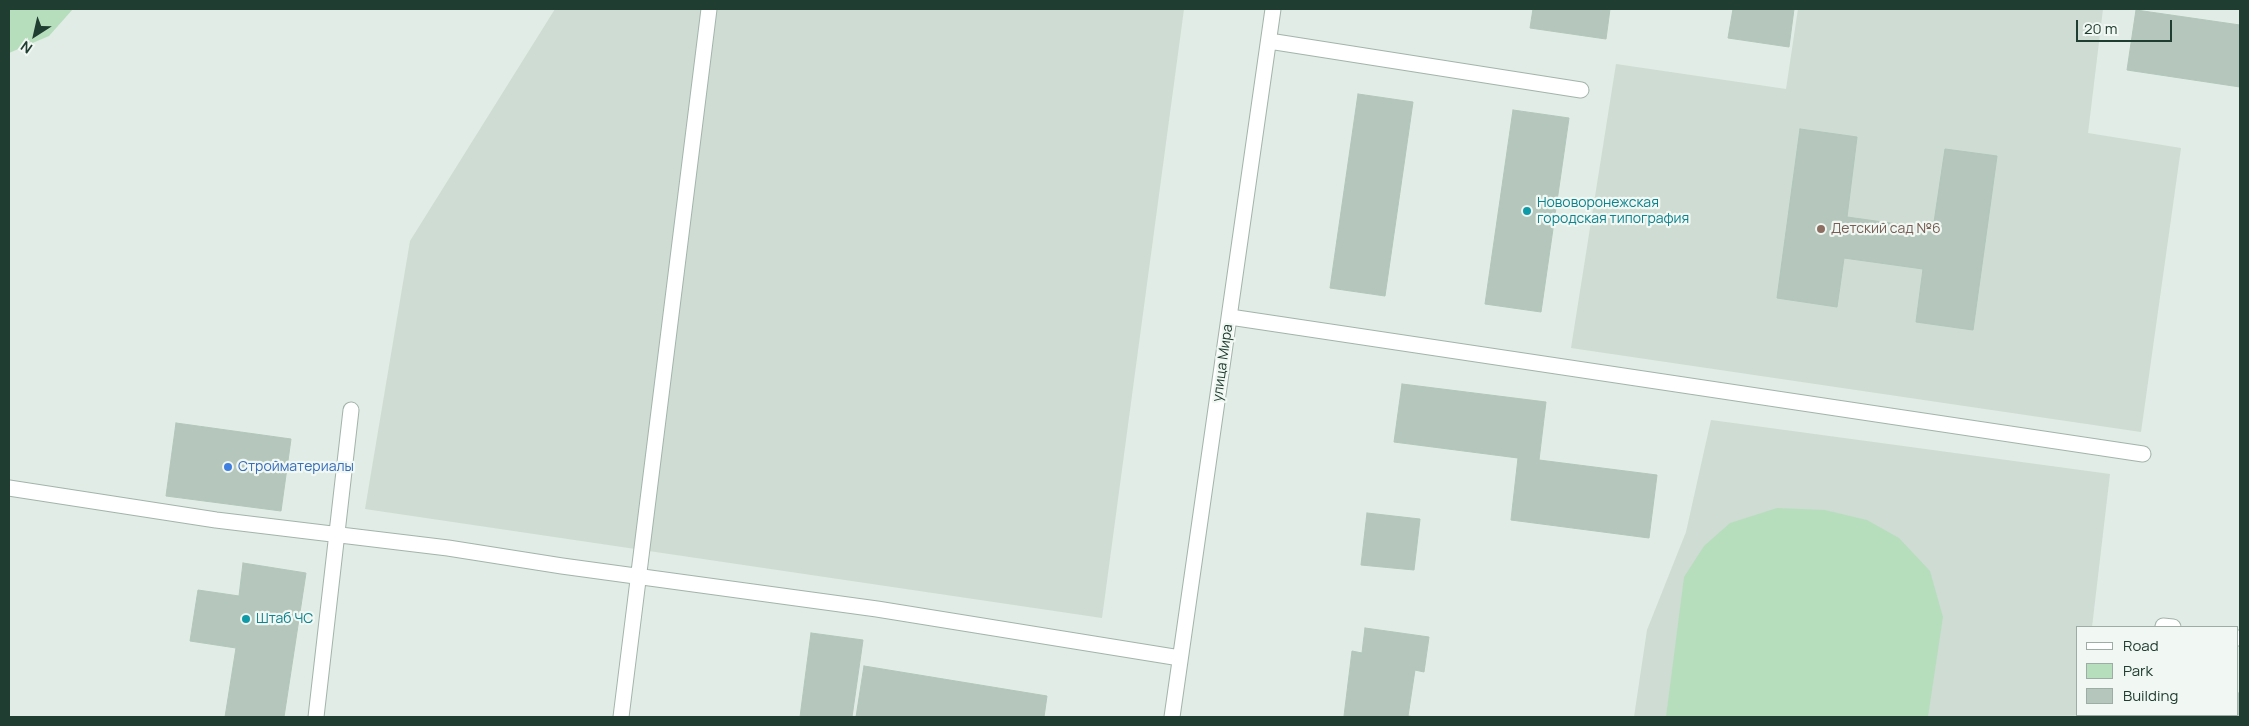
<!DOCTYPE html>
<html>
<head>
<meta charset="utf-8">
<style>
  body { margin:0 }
  #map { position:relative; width:2249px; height:726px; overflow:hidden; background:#e0ece5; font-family:Manrope,sans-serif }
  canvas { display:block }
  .frame { position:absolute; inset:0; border:10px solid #203d31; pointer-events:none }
  .legend { position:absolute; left:2076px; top:626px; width:162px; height:90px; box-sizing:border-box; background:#f1f8f3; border:1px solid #9dada5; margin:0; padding:6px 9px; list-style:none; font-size:15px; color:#203d31 }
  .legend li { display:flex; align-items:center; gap:10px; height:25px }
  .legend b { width:25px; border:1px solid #9dada5 }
  .north { position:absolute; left:10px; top:10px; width:50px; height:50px; -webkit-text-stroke:4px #f1f8f3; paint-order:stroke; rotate:215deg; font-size:14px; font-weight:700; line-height:20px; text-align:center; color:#203d31 }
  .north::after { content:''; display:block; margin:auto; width:18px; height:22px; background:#203d31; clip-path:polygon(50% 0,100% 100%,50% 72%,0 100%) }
  .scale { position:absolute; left:2076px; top:20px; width:96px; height:22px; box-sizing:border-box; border:2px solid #203d31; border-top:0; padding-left:6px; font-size:15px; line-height:18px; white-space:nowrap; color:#203d31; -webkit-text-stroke:4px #f1f8f3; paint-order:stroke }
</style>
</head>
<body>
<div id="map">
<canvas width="2249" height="726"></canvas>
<div class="frame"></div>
<ul class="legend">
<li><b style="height:6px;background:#fff"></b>Road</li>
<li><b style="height:14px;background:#b7debc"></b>Park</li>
<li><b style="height:14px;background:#b5c7bd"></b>Building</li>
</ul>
<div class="north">N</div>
<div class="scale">20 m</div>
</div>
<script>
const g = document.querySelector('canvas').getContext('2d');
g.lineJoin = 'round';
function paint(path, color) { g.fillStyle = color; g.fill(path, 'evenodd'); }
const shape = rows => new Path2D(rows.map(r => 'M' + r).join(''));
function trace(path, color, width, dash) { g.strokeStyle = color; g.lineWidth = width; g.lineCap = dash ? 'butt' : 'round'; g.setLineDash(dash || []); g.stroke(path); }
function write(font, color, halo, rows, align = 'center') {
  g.font = font + ' Manrope,sans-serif'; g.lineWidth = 4.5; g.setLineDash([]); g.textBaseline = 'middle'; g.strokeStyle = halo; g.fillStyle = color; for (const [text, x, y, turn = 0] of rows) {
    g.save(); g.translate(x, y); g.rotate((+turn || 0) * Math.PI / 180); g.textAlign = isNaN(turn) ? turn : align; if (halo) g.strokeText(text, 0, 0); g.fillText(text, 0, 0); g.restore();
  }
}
paint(shape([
  [555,9,1184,9,1102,618,365,509,410,241],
  [1798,9,2103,9,2088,133,2181,148,2141,432,1571,348,1616,64,1786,89],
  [1711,420,2110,474,2092,627,2078,627,2078,715,2082,715,2081,717,1634,717,1647,630,1686,532]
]), '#cedcd3');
paint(shape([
  [9,9,73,9,49,36,9,53],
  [1777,508,1825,510,1867,520,1899,538,1930,571,1943,617,1928,717,1666,717,1684,577,1704,546,1730,523]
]), '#b7debc');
const building = shape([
  [1533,9,1610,9,1606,39,1530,28,1533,9],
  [1733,9,1794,9,1789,47,1728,38,1733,9],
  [2136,10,2240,25,2240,87,2127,70,2136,10],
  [1358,94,1413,102,1385,296,1330,288,1358,94],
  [1513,110,1569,118,1541,312,1485,304,1513,110],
  [1800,129,1857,137,1847,217,1933,229,1945,149,1997,156,1973,330,1916,322,1923,269,1844,258,1837,307,1777,298,1800,129],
  [1402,384,1546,402,1539,460,1657,475,1649,538,1511,520,1518,458,1394,442,1402,384],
  [176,423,291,439,281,511,166,496,176,423],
  [1367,513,1420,519,1414,570,1361,565,1367,513],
  [243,563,306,573,284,717,225,717,236,648,190,641,198,590,239,596,243,563],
  [1365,628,1429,637,1424,672,1415,670,1408,716,1415,717,1344,716,1352,651,1362,653,1365,628],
  [811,633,863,640,852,717,800,717,811,633],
  [864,666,1047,696,1044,717,856,717,864,666],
  [2238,693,2240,693,2240,717,2116,717,2116,715,2238,715,2238,693]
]);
paint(building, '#b5c7bd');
trace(building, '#b2c6bb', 1);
const minor = shape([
  [1269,41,1581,90],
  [1230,317,2143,454],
  [9,488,216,520,448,548,562,566,877,609,1180,658],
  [2163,626,2173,627],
  [2238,638,2240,638],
  [316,717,351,410],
  [621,717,709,9],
  [1172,717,1273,9]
]);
trace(minor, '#a3b4ab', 17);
trace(minor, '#fff', 15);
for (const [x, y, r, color] of [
  [1527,211,5,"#0f9aa8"],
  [1821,229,5,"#8d6e63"],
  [228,467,5,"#3f7fe0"],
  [246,619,5,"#0f9aa8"]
]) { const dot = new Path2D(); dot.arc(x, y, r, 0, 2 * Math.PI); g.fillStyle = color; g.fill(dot); trace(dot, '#f1f8f3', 2); }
write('14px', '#0d838f', '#f1f8f3', [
  ["Нововоронежская",1537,203],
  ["городская типография",1537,219],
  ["Штаб ЧС",256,619]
], 'left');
write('14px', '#785e54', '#f1f8f3', [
  ["Детский сад №6",1831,229]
], 'left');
write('14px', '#203d31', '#f1f8f3', [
  ["улица Мира",1223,363,-82]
]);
write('14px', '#366cbe', '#f1f8f3', [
  ["Стройматериалы",238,467]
], 'left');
</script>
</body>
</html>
